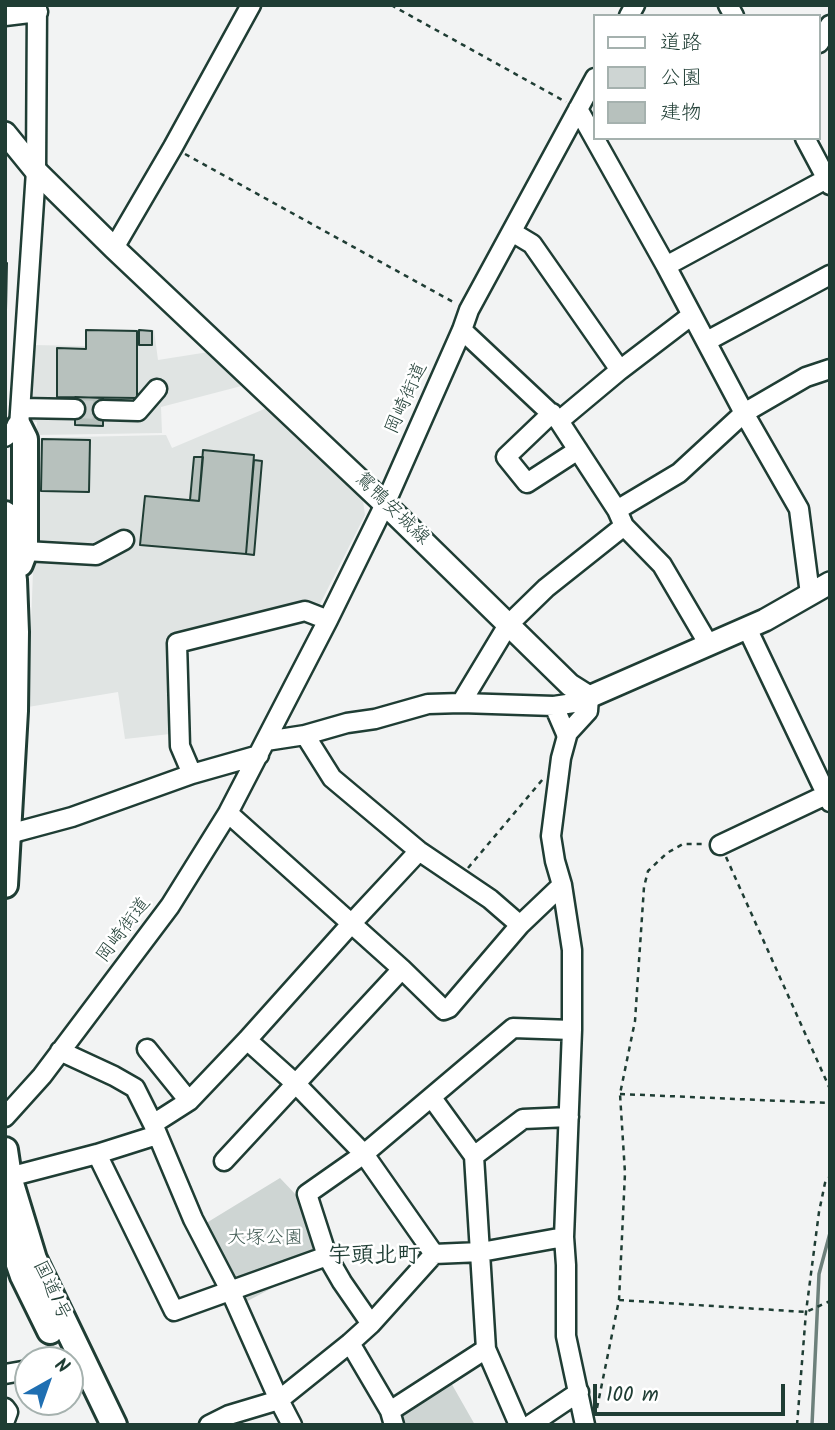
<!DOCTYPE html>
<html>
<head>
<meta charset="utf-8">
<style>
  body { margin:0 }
  #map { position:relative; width:835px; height:1430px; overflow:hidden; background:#f2f3f3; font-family:Kalam,"Klee One",sans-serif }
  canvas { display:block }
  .frame { position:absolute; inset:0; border:7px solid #1f3d34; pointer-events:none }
  .legend { position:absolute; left:593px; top:14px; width:228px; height:126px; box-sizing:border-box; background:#fff; border:2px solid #a5b1ae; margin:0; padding:9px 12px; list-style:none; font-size:21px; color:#1f3d34 }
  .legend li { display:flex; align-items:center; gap:14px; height:35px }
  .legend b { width:35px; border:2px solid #a5b1ae }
  .north { position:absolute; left:14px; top:1346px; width:70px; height:70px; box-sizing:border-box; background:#fff; border:2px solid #a5b1ae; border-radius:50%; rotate:40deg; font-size:19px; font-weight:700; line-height:28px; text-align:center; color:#1f3d34 }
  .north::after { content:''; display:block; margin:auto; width:24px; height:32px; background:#1f6fb2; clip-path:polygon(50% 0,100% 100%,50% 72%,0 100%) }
  .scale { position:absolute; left:593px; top:1384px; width:192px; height:32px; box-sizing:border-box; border:4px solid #1f3d34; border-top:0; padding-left:9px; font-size:21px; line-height:24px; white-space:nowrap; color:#1f3d34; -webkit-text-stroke:5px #fff; paint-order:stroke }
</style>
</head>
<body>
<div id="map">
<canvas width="835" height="1430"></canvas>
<div class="frame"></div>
<ul class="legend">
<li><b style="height:9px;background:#fff"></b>道路</li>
<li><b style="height:19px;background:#ced5d3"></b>公園</li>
<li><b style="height:19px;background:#b7c1bd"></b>建物</li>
</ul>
<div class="north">N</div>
<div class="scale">100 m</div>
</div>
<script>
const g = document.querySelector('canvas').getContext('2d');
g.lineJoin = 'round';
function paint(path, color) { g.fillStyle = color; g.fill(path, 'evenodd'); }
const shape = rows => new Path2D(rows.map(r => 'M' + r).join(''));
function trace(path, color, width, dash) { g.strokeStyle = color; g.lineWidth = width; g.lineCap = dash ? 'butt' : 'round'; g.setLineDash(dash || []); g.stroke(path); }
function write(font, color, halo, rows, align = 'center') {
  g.font = font + ' Kalam,"Klee One",sans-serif'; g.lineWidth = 5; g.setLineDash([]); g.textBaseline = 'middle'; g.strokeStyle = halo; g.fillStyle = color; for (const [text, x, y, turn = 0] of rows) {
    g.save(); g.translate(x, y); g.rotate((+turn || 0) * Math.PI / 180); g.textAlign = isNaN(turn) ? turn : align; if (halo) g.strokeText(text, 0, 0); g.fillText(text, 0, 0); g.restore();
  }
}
paint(shape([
  [85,329,154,330,158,360,215,351,249,384,161,407,162,433,36,435,37,422,29,421,32,345,85,346],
  [269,407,362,494,365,515,318,608,171,637,170,734,125,739,118,692,28,707,33,571,31,438,166,435,172,448]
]), '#e0e4e3');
paint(shape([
  [280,1178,299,1198,321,1262,240,1305,203,1225],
  [450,1381,475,1425,404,1425,397,1413]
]), '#ced5d3');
trace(shape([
  [812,1425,819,1274,830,1233]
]), '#6d807b', 3.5);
const building = shape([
  [5,263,7,263,6,310,5,310,5,263],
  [86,330,137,331,137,398,57,397,57,348,86,349,86,330],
  [139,330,152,331,152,345,139,345,139,330],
  [75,397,103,398,103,426,75,425,75,397],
  [42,439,90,440,89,492,41,491,42,439],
  [203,450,254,455,246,554,140,545,145,496,199,501,203,450],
  [194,457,203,457,199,501,190,500,194,457],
  [254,460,262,461,254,555,246,554,254,460]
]);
paint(building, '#b7c1bd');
trace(building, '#1f3d34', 2);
trace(shape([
  [75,409,103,410]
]), '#c8cfcd', 18, [18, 9]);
const minor = shape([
  [728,5,734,16],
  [5,16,38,12],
  [629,16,635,5],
  [819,43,830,25],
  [578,109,666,266,744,413,799,509,810,594],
  [805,138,830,185],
  [512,232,532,244,620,370],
  [114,248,173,147,251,5],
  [666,266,830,177],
  [462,330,559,421,617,510,624,526,662,565,709,645],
  [707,341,830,275],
  [21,408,75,409],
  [103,410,138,411,157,389],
  [552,413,506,457,527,483,578,450],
  [559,421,620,370,692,315],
  [5,437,19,427,36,171,37,5],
  [617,510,679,473,744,413,806,377,830,369],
  [25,551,96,555,124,540],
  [747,628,830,802],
  [461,703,508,625,546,588,624,526],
  [554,706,567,736,561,758,551,836,555,861,562,885,572,950,572,1030,564,1237,566,1265,566,1336,585,1425],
  [305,735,332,778,419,851,490,899,520,925],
  [566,735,588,711,589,697],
  [266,741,305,735,347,723,375,719,428,704,461,703,554,706,580,702,589,697],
  [192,774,180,746,177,643,305,611,328,620],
  [228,813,402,969,444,1010,449,1008,520,925,562,885],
  [8,835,20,831,72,817,192,774,259,755],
  [720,845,830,793],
  [247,1040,296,1084,364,1154,434,1254],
  [147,1049,189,1101],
  [60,1051,114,1076,135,1088,153,1124,193,1219,230,1290,279,1400,292,1425],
  [432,1098,474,1156,486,1349,519,1425],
  [5,1117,42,1076,170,906,228,813,328,620,385,504,462,330,469,310,595,78],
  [153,1124,189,1101,247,1040,351,924,419,851],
  [97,1154,174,1311,327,1256,342,1282,371,1324],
  [474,1156,523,1119,569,1117],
  [224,1161,402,969],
  [9,1177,97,1154,157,1135],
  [327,1256,307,1194,364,1154,513,1028,572,1030],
  [350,1343,390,1411,394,1425],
  [5,1374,28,1370],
  [5,1408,8,1412,5,1420],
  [390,1411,486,1349],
  [209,1425,229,1415,279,1400,350,1343,371,1324,434,1254,481,1252,564,1237],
  [530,1425,579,1392]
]);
const major = shape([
  [5,133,36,171,114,248,385,504,570,685,589,697,765,620,830,583]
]);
const highway = shape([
  [19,427,25,439,25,551,20,564],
  [5,514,14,580,16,632,15,711,5,885],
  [5,1150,9,1177,34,1259,114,1425],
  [5,1224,23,1276,50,1331]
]);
trace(minor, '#1f3d34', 23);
trace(major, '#1f3d34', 26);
trace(highway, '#1f3d34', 30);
trace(shape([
  [391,5,566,102],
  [185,154,455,303],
  [726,857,830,1089],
  [468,868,543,779],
  [620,1094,830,1103],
  [619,1300,806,1312,830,1301],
  [597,1408,619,1300,625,1173,620,1094,635,1021,644,887,648,871,667,853,683,844,706,844],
  [797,1425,806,1312,819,1212,825,1183,830,1176]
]), '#1f3d34', 2.5, [5, 5]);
trace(minor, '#fff', 18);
trace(major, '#fff', 21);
trace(highway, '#fff', 24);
write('19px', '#1f3d34', '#fff', [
  ["岡崎街道",408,399,-66],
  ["鴛鴨安城線",391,510,44],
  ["岡崎街道",125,931,-53],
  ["国道1号",50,1291,65]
]);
write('19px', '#425b54', '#fff', [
  ["大塚公園",265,1240]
]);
write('bold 23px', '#1f3d34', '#fff', [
  ["宇頭北町",374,1258]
]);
</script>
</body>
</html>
